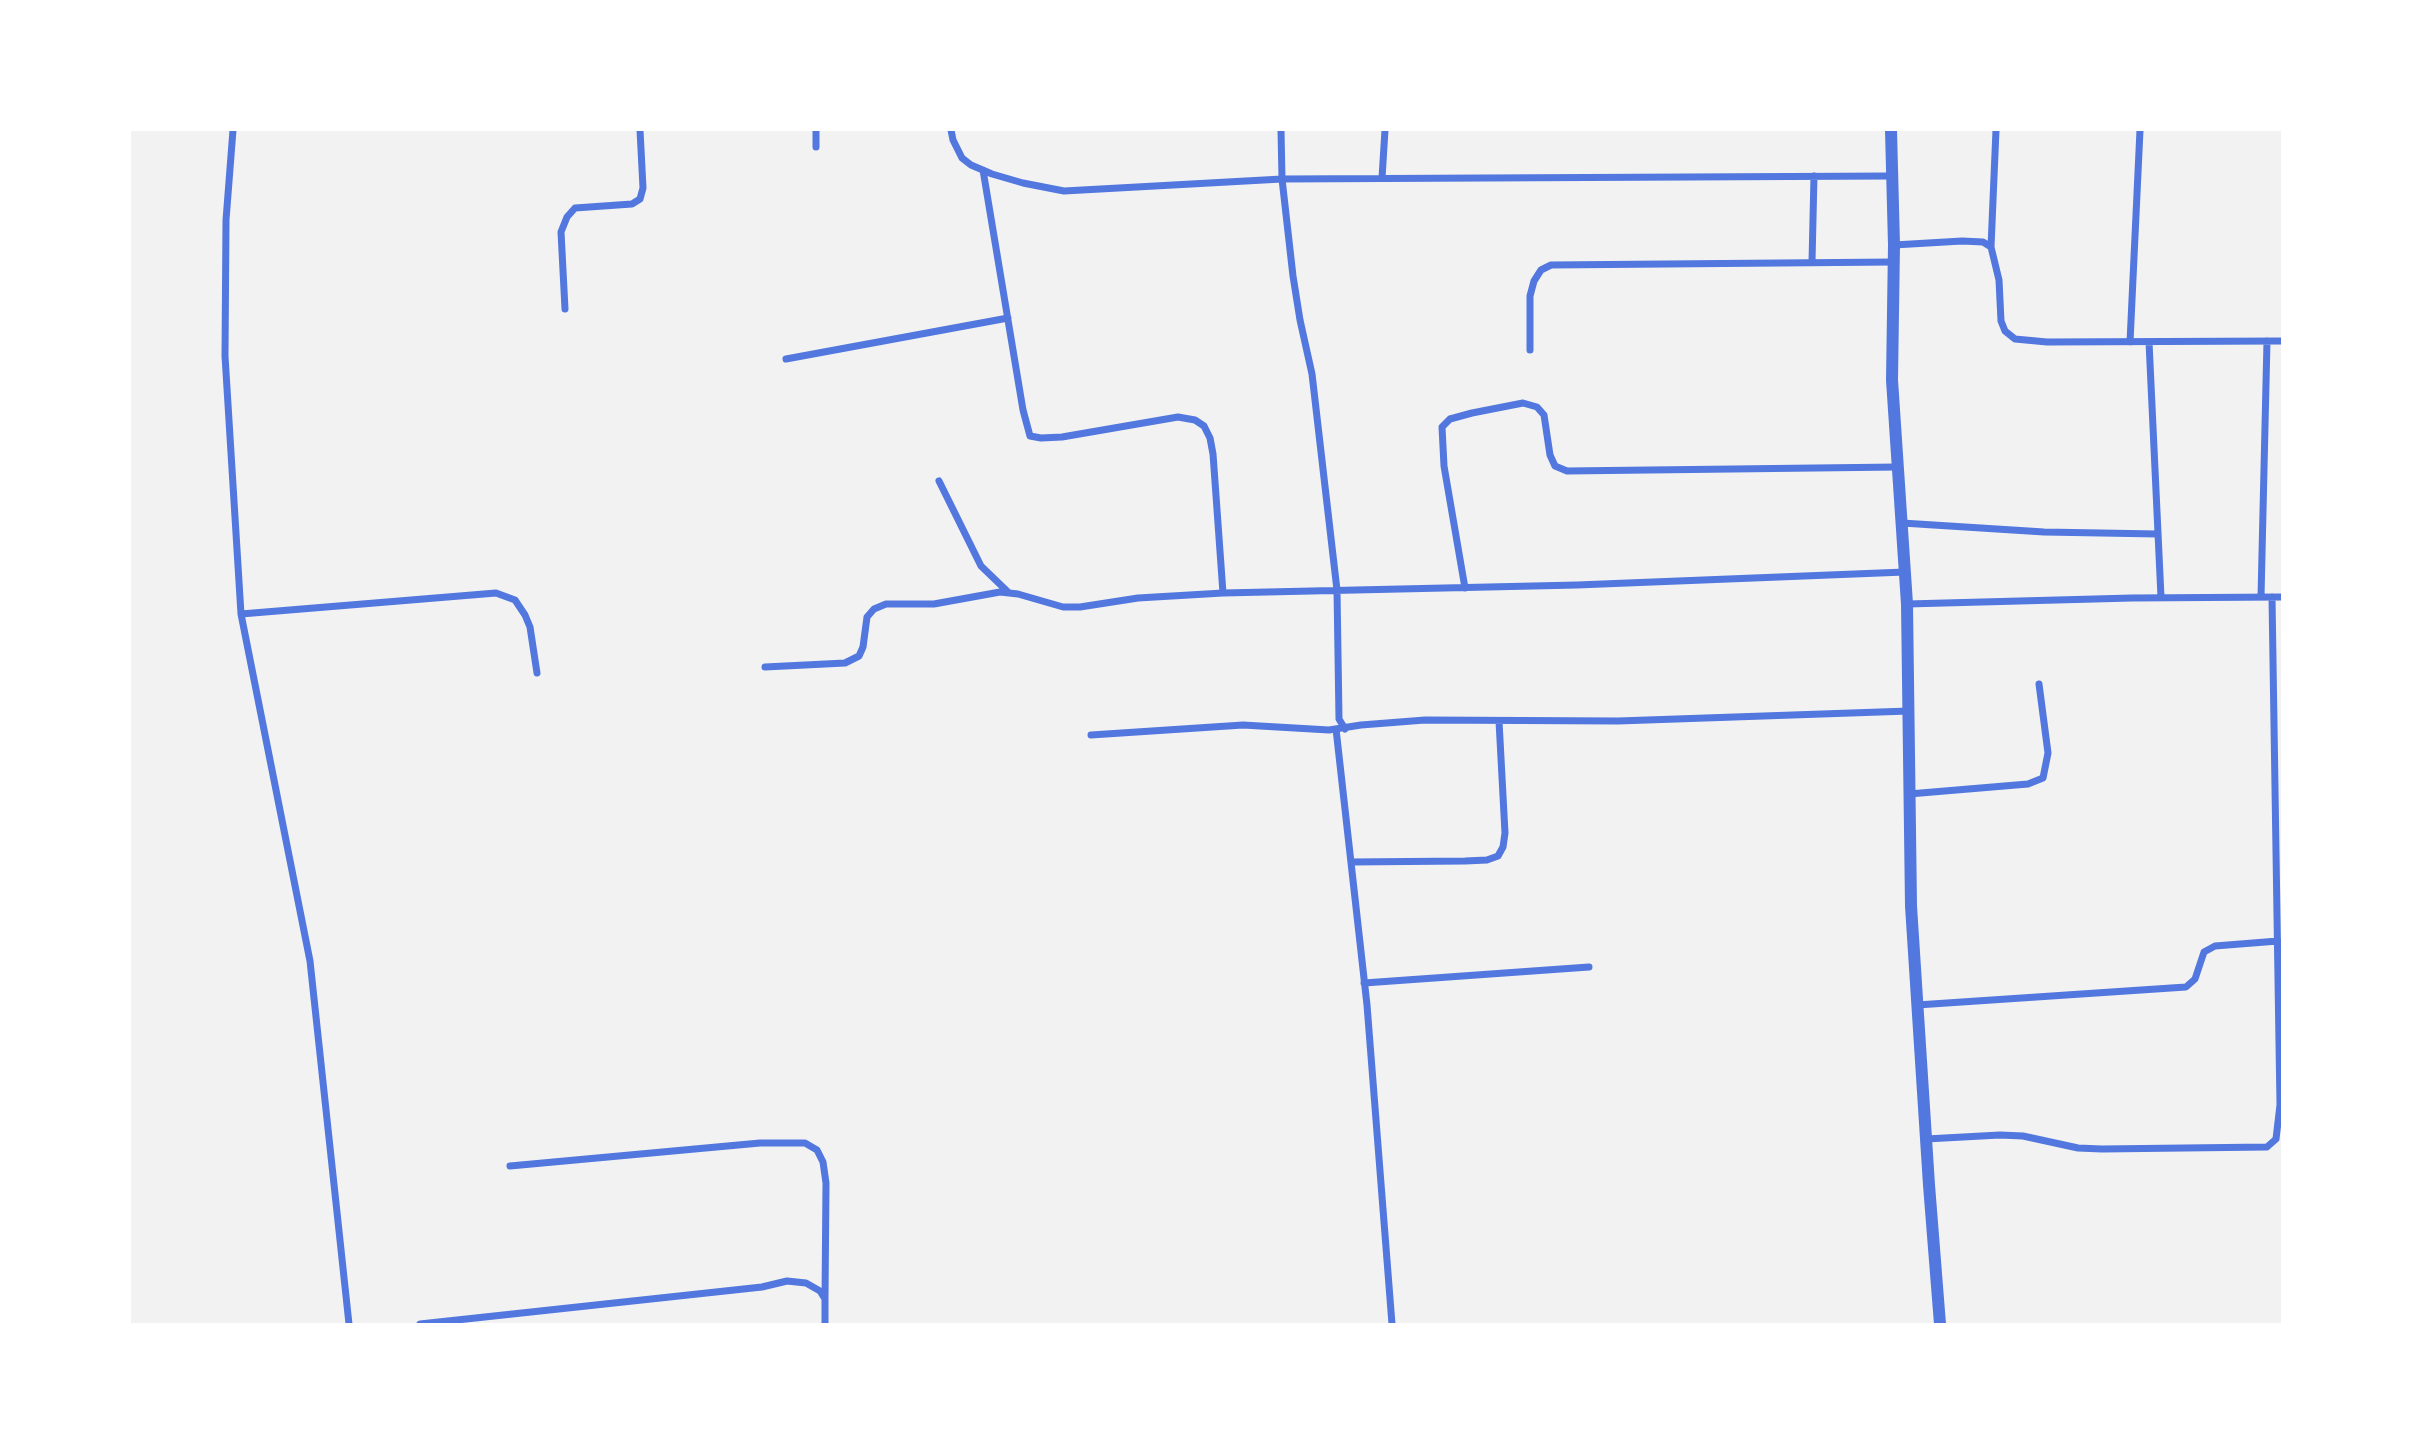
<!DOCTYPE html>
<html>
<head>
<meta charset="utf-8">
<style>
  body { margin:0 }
  #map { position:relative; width:2412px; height:1454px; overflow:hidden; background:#f2f2f2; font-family:"Libre Baskerville",serif }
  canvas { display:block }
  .frame { position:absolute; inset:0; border:131px solid #fff; pointer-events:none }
</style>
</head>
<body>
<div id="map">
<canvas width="2412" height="1454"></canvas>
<div class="frame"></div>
</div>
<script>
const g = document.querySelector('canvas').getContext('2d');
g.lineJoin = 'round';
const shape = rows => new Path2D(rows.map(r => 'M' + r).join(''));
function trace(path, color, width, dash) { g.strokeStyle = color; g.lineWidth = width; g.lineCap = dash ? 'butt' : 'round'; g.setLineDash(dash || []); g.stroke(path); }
trace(shape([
  [233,130,226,220,225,356,241,614,310,961,349,1324],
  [816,130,816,147],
  [951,130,953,140,962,158,971,165,992,174,1023,183,1064,191,1282,179,1891,176],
  [1281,130,1282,179,1293,276,1300,320,1312,374,1337,590,1339,719,1345,729],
  [983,170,1023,410,1030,436,1041,438,1062,437,1178,417,1195,420,1204,426,1210,438,1213,454,1223,593],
  [1382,178,1385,130],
  [1894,245,1962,241,1983,242,1991,247,1999,280,2001,321,2005,331,2015,339,2047,342,2282,341],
  [1991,247,1996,130],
  [1812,262,1814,176],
  [565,309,561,232,567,217,575,208,632,204,640,199,643,188,640,130],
  [2130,342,2140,130],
  [2149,342,2161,597],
  [1530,350,1530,296,1534,281,1541,270,1551,265,1894,262],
  [786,359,1008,318],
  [939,481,981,566,1008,592],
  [1902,523,2044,532,2158,534],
  [1465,588,1444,466,1442,427,1450,419,1472,413,1523,403,1537,407,1544,415,1550,455,1555,466,1567,471,1898,467],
  [2261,597,2267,341],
  [1907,604,2132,598,2282,597],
  [241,614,496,593,515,600,525,615,530,627,537,673],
  [765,667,845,663,859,656,863,647,867,617,874,609,886,604,934,604,1000,592,1018,594,1063,607,1080,607,1138,598,1223,593,1577,585,1905,572],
  [1336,729,1367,1005,1392,1324],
  [1091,735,1243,725,1329,730,1361,725,1425,720,1618,721,1909,711],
  [1909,794,2028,784,2043,778,2048,753,2039,684],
  [1351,862,1465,861,1487,860,1498,856,1503,847,1505,833,1499,721],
  [1364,983,1589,967],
  [1917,1005,2186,987,2195,979,2204,952,2215,946,2278,941],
  [1926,1139,2000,1135,2023,1136,2078,1148,2102,1149,2267,1147,2276,1139,2280,1105,2279,1042,2272,597],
  [510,1166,760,1143,805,1143,817,1150,823,1162,826,1183,825,1299],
  [420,1324,762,1287,787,1281,806,1283,820,1291,825,1299,825,1324]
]), '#5277de', 7);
trace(shape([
  [1891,130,1894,245,1892,380,1907,604,1911,906,1929,1185,1940,1324]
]), '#5277de', 12);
</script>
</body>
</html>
